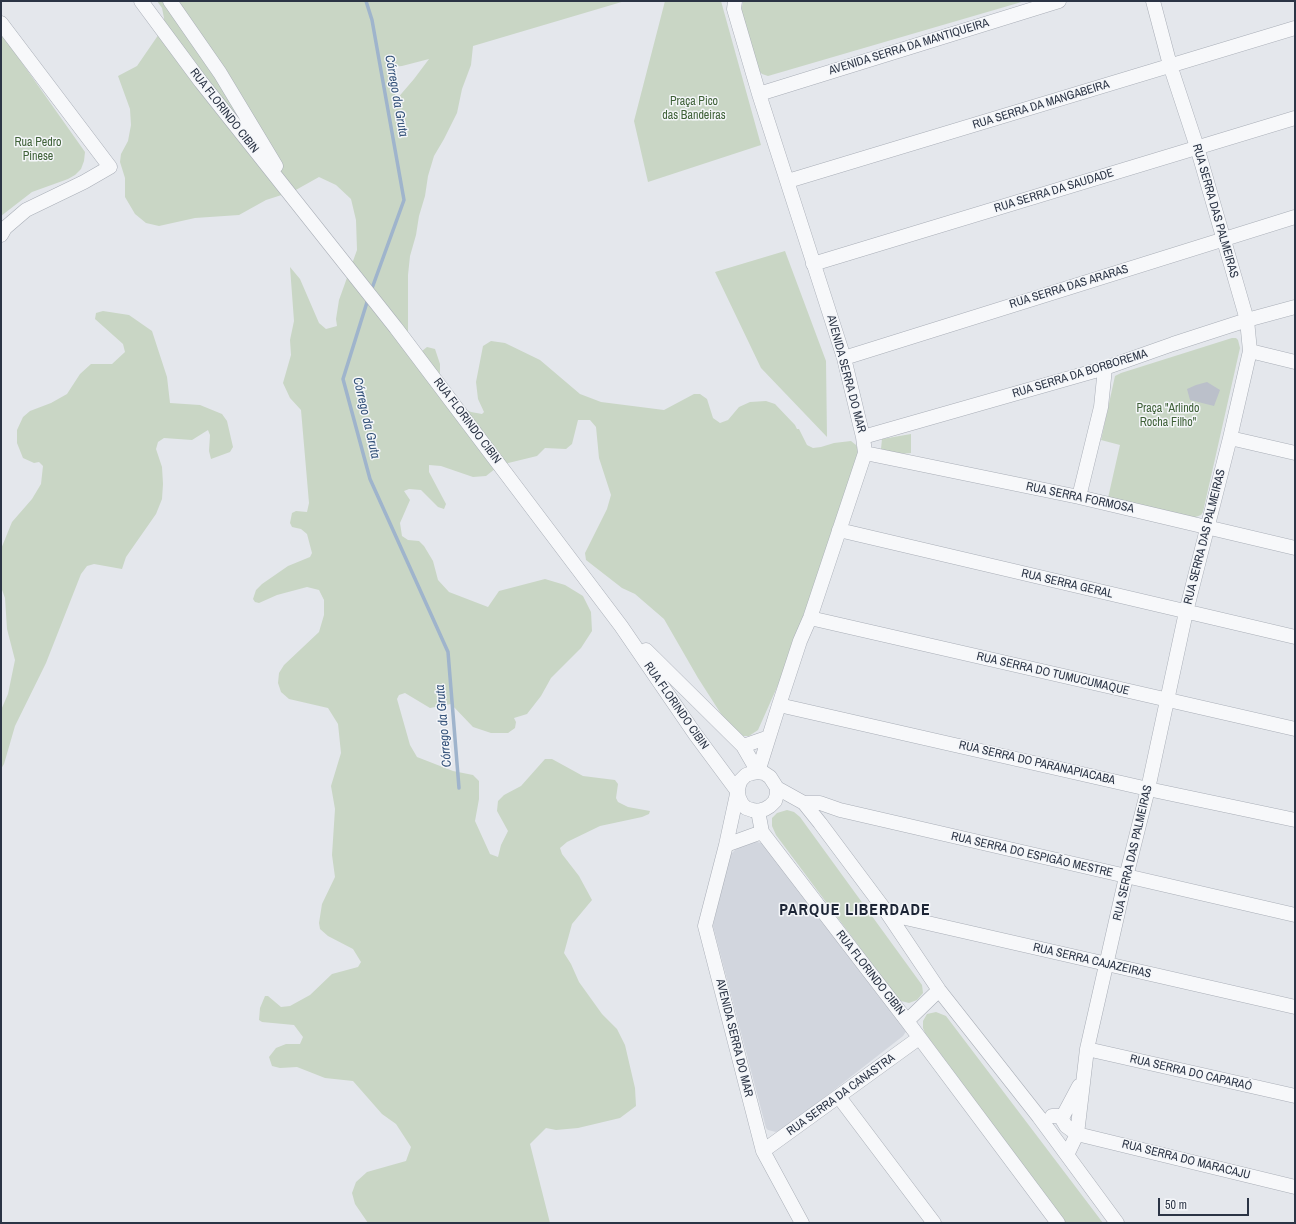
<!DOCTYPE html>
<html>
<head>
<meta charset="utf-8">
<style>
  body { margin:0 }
  #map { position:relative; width:1296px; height:1224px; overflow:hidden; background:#e4e7ec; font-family:"Archivo Narrow",sans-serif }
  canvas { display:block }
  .frame { position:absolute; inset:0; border:2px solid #2b3445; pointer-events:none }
  .scale { position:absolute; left:1158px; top:1198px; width:91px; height:18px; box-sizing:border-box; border:2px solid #2b3445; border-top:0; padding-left:5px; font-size:12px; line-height:14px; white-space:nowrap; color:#2b3445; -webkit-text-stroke:3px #f4f6f9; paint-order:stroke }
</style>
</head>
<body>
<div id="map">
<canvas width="1296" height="1224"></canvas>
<div class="frame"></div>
<div class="scale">50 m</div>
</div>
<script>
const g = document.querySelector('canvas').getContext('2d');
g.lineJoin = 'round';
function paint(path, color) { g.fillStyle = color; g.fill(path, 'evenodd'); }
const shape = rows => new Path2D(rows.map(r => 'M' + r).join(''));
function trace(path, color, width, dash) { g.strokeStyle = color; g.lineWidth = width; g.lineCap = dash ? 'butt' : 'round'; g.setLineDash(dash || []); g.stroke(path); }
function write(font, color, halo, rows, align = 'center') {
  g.font = font + ' "Archivo Narrow",sans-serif'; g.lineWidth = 3; g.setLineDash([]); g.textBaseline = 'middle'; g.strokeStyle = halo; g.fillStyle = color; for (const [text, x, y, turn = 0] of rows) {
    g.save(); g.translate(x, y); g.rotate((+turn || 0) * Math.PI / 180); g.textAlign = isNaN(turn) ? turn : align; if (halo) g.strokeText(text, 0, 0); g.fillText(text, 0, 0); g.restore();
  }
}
paint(shape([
  [751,841,762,843,904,1023,907,1030,903,1036,784,1129,776,1132,768,1130,766,1128,713,926,728,857,738,847]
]), '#d2d6de');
paint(shape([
  [157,1,625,1,473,46,471,65,462,89,457,113,444,139,434,156,428,176,425,196,419,216,416,235,410,256,408,275,408,335,417,355,427,347,435,349,440,364,440,381,453,403,471,412,482,414,484,412,478,399,476,382,483,346,491,341,505,343,540,360,580,394,601,402,664,410,694,394,700,394,707,399,713,418,720,423,728,420,739,407,750,402,766,401,775,404,795,425,797,429,799,429,807,445,813,448,821,447,834,443,851,441,856,445,859,452,794,649,758,730,749,736,743,736,732,731,698,678,664,619,635,594,622,588,586,560,585,553,607,509,611,495,599,458,596,427,590,420,578,420,572,444,566,449,545,448,537,456,500,465,486,476,473,477,441,466,429,465,429,472,446,504,444,509,438,507,421,490,409,489,404,491,410,500,400,523,402,536,408,540,419,541,424,546,433,561,438,580,449,592,488,607,499,591,545,579,565,585,583,596,591,612,592,631,581,648,551,678,541,696,527,714,514,718,516,722,515,728,508,733,491,733,473,727,451,704,430,708,405,693,399,695,397,699,410,745,417,757,453,771,473,775,479,781,479,799,475,821,490,854,498,857,501,845,508,831,497,811,498,801,504,795,521,786,545,759,552,759,583,776,615,780,618,784,616,798,618,802,628,807,650,811,649,814,642,817,600,826,567,842,560,848,562,854,579,876,592,900,572,924,564,953,571,964,579,982,602,1014,617,1029,625,1045,635,1088,636,1106,620,1118,578,1128,556,1130,546,1128,530,1144,550,1223,368,1223,355,1204,352,1193,356,1182,367,1172,406,1161,411,1147,396,1124,382,1114,353,1081,325,1078,297,1067,280,1068,272,1066,269,1057,276,1048,286,1044,300,1044,303,1037,294,1025,262,1022,259,1020,260,1008,265,996,268,996,281,1007,290,1006,310,995,332,974,358,967,361,962,353,949,328,936,320,929,319,923,322,904,335,877,332,855,335,809,331,786,341,753,338,724,328,708,289,699,281,692,278,683,279,673,284,665,319,632,324,615,324,600,319,590,307,587,277,595,259,603,255,602,253,599,256,590,262,584,288,566,310,557,312,553,307,534,301,529,292,527,290,523,292,513,296,511,307,512,309,503,301,410,290,398,283,383,291,355,290,340,294,321,290,267,300,279,319,323,326,329,337,326,336,319,339,300,357,250,356,220,351,199,336,185,319,177,294,191,266,200,239,215,195,218,159,226,146,223,135,214,125,197,125,178,120,162,121,154,128,141,131,125,130,109,118,76,137,66,161,31,164,18,162,8],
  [429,59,414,79,396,100,392,67,402,66],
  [665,1,721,1,761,145,648,182,634,121],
  [743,1,1025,1,768,76,762,74,758,70,741,12],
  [1,33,85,152,84,161,81,169,75,175,68,179,32,192,1,216],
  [785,251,826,361,827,437,761,368,715,272],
  [103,311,129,315,152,331,167,377,170,403,200,405,222,414,227,421,233,447,230,452,211,459,209,451,210,435,208,430,192,440,164,438,158,442,156,449,162,467,163,484,162,499,156,514,126,557,122,569,94,564,87,566,81,574,46,663,15,726,4,764,1,769,1,710,8,694,15,660,7,629,5,598,1,587,1,549,12,522,32,499,41,484,43,466,39,462,34,463,23,458,17,443,17,430,23,417,30,411,51,403,67,394,80,374,91,364,112,364,125,352,123,344,95,319,96,313],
  [1232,338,1236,338,1238,340,1240,348,1203,512,1201,515,1193,518,1108,498,1120,445,1101,440,1115,376,1121,373],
  [911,434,911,453,900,454,881,449,882,439],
  [787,810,794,812,800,817,922,985,923,993,917,1000,909,1003,901,1001,896,996,776,835,772,826,772,818,777,813],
  [936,1012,946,1016,1103,1223,1066,1223,925,1033,923,1028,923,1021,927,1014]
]), '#c9d6c5');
trace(shape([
  [366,1,372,20,404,200,371,291],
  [368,299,343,379,370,479,448,652,459,788]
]), '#9fb4cc', 3.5);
paint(shape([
  [1207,382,1220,390,1214,406,1190,400,1187,389,1196,385]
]), '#bbc0ca');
const minor = shape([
  [141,1,201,82,396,328,621,626,695,734,738,792,739,798,742,804,746,808,752,810,758,811,762,832,907,1021,1058,1223],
  [170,1,220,73,276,166],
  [735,1,734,9,759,94,844,358,863,437,865,453,810,618,800,641,779,705,758,772],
  [1,23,110,167,84,182,26,210,5,228,1,235],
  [759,94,1059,1],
  [788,181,1295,28],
  [813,264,1295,118],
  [1250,351,1295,362],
  [844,358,1295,217],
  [863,437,1105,368,1173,344,1247,320,1295,307],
  [1230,438,1295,453],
  [865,453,1079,497,1295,548],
  [1079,497,1101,407,1105,368],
  [839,530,1295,637],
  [810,618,1295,729],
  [646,650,743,746,758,772],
  [779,705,1148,789,1295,820],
  [743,746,769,737],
  [777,788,804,803,820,823,888,914,939,990,1039,1117,1117,1223],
  [804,803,820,803,840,810,1295,915],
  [758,811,765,809,770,806,775,801,777,794,777,788,770,777,764,773,758,772,752,773,746,775,741,780,739,785,726,845,705,926,763,1151,802,1223],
  [726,845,762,832],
  [888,914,1295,1007],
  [907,1021,939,990],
  [1087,1049,1295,1096],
  [839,1097,934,1223],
  [1052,1116,1063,1116,1079,1086],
  [1060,1116,1066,1126,1077,1134,1295,1187],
  [763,1151,919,1038],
  [1067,1155,1077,1134,1087,1049,1126,877,1148,789,1186,612,1230,438,1250,351,1247,320,1197,147,1170,65,1153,1]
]);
trace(minor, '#a9aeb7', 15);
trace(minor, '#f7f8fa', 14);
write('12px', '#2b3445', '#f4f6f9', [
  ["AVENIDA SERRA DA MANTIQUEIRA",909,47,-17],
  ["RUA SERRA DA MANGABEIRA",1041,105,-17],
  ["RUA FLORINDO CIBIN",224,111,52],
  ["RUA SERRA DA SAUDADE",1054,191,-17],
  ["RUA SERRA DAS PALMEIRAS",1215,211,74],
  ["RUA SERRA DAS ARARAS",1069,287,-17],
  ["AVENIDA SERRA DO MAR",846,374,75],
  ["RUA SERRA DA BORBOREMA",1080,374,-17],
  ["RUA FLORINDO CIBIN",467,421,53],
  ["RUA SERRA FORMOSA",1080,498,12],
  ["RUA SERRA DAS PALMEIRAS",1205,537,-76],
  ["RUA SERRA GERAL",1067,584,13],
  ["RUA SERRA DO TUMUCUMAQUE",1053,674,13],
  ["RUA FLORINDO CIBIN",676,706,55],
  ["RUA SERRA DO PARANAPIACABA",1037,763,13],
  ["RUA SERRA DAS PALMEIRAS",1133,853,-77],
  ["RUA SERRA DO ESPIGÃO MESTRE",1032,855,13],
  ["RUA SERRA CAJAZEIRAS",1092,961,13],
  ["RUA FLORINDO CIBIN",870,973,52],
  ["AVENIDA SERRA DO MAR",734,1038,76],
  ["RUA SERRA DO CAPARAÓ",1191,1073,13],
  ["RUA SERRA DA CANASTRA",841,1095,-36],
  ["RUA SERRA DO MARACAJU",1186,1160,14]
]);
write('12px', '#3f6138', '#f4f6f9', [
  ["Praça Pico",694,102],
  ["das Bandeiras",694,116],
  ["Rua Pedro",38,143],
  ["Pinese",38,157],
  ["Praça \"Arlindo",1168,409],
  ["Rocha Filho\"",1168,423]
]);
write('italic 13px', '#34527a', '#f4f6f9', [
  ["Córrego da Gruta",396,96,80],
  ["Córrego da Gruta",366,418,77],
  ["Córrego da Gruta",444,726,-95]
]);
g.letterSpacing = '1px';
write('bold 16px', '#1d2536', '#f4f6f9', [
  ["PARQUE LIBERDADE",855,911]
]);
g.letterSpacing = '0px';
</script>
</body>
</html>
